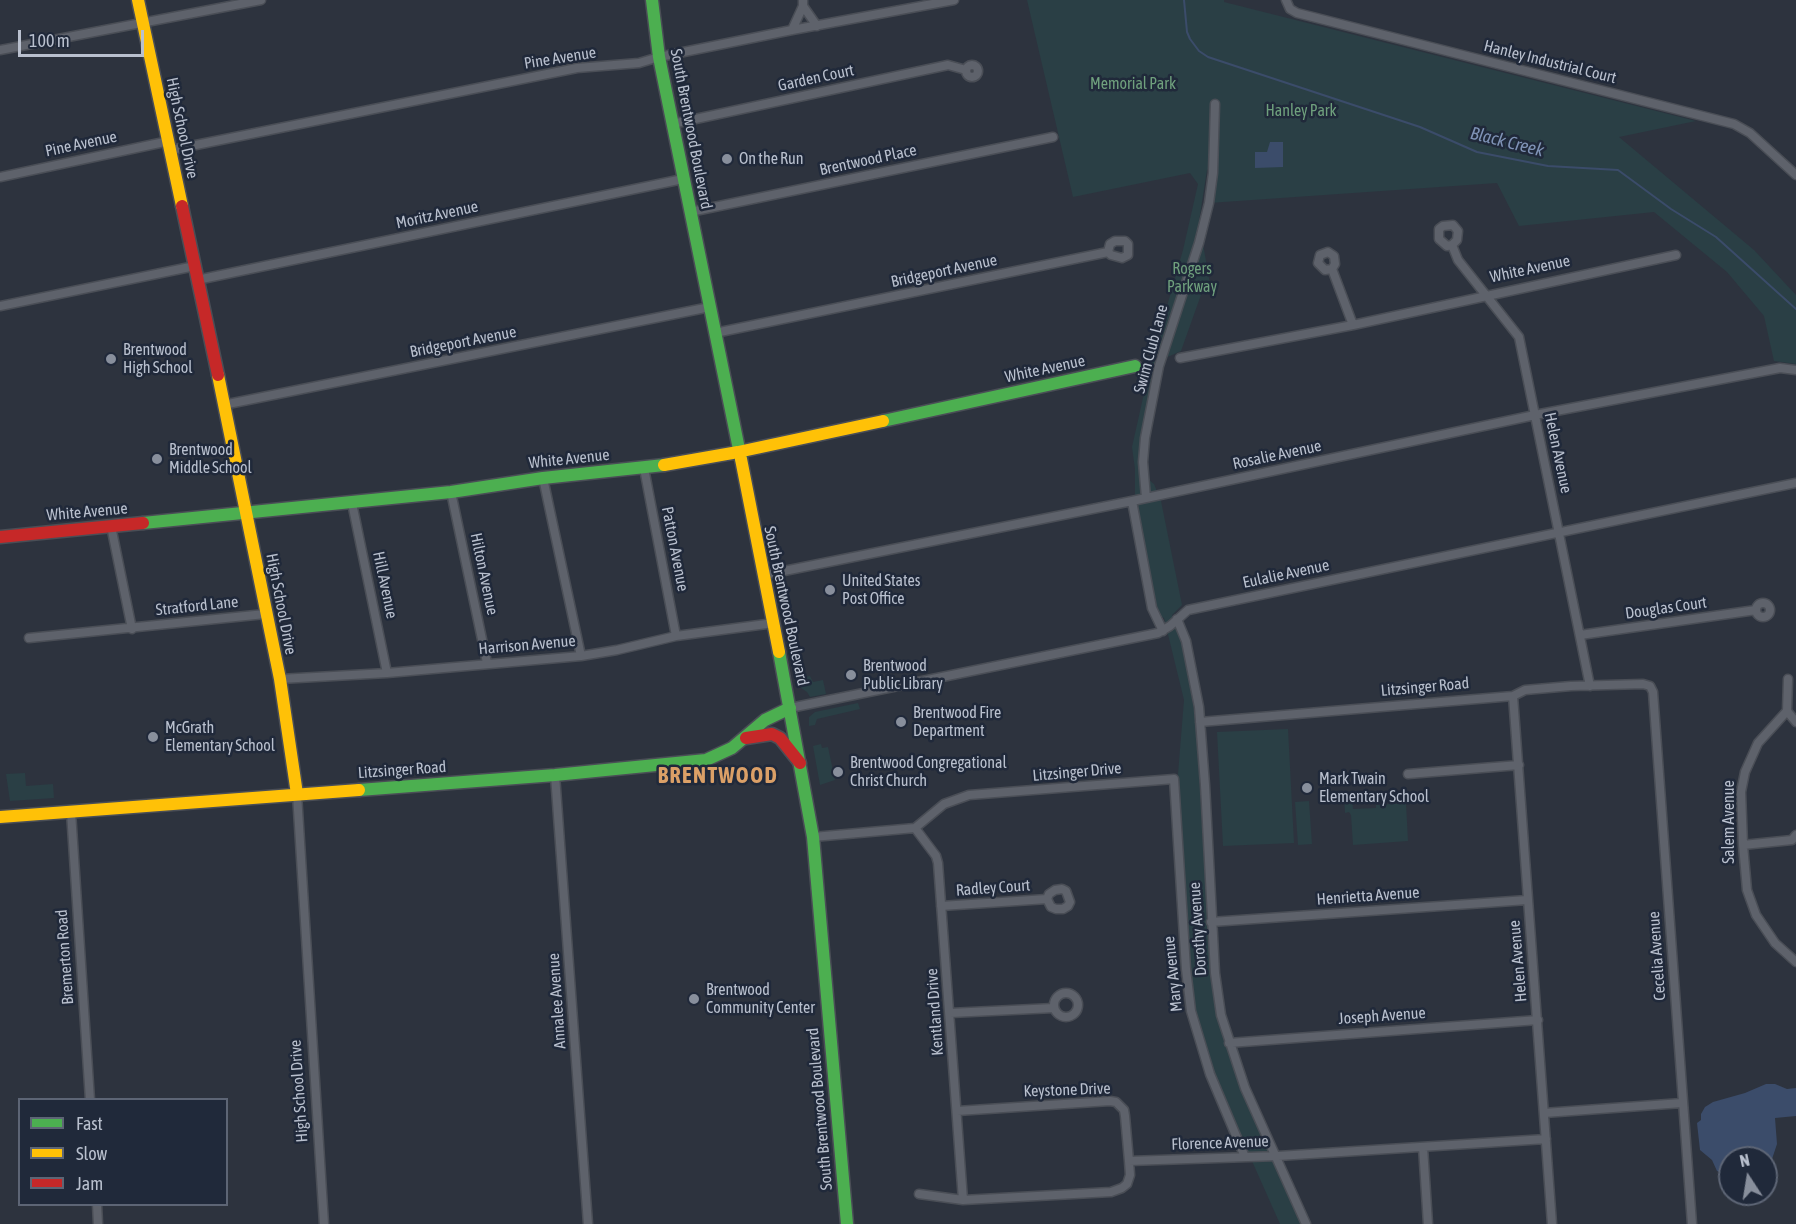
<!DOCTYPE html>
<html>
<head>
<meta charset="utf-8">
<style>
  body { margin:0 }
  #map { position:relative; width:1796px; height:1224px; overflow:hidden; background:#2d333e; font-family:"Asap Condensed",sans-serif }
  canvas { display:block }
  .legend { position:absolute; left:18px; top:1098px; width:210px; height:108px; box-sizing:border-box; background:#20293a; border:2px solid #5d6575; margin:0; padding:8px 10px; list-style:none; font-size:18px; color:#b9c0ce }
  .legend li { display:flex; align-items:center; gap:12px; height:30px }
  .legend b { width:30px; border:2px solid #5d6575 }
  .north { position:absolute; left:1718px; top:1146px; width:60px; height:60px; box-sizing:border-box; background:#20293a; border:2px solid #5d6575; border-radius:50%; rotate:348deg; font-size:16px; font-weight:700; line-height:24px; text-align:center; color:#b9c0ce }
  .north::after { content:''; display:block; margin:auto; width:21px; height:27px; background:#888f9c; clip-path:polygon(50% 0,100% 100%,50% 72%,0 100%) }
  .scale { position:absolute; left:18px; top:30px; width:126px; height:27px; box-sizing:border-box; border:3px solid #b9c0ce; border-top:0; padding-left:8px; font-size:18px; line-height:21px; white-space:nowrap; color:#b9c0ce; -webkit-text-stroke:4px #20293a; paint-order:stroke }
</style>
</head>
<body>
<div id="map">
<canvas width="1796" height="1224"></canvas>
<ul class="legend">
<li><b style="height:8px;background:#4caf50"></b>Fast</li>
<li><b style="height:8px;background:#ffc107"></b>Slow</li>
<li><b style="height:8px;background:#c62828"></b>Jam</li>
</ul>
<div class="north">N</div>
<div class="scale">100 m</div>
</div>
<script>
const g = document.querySelector('canvas').getContext('2d');
g.lineJoin = 'round';
function paint(path, color) { g.fillStyle = color; g.fill(path, 'evenodd'); }
const shape = rows => new Path2D(rows.map(r => 'M' + r).join(''));
function trace(path, color, width, dash) { g.strokeStyle = color; g.lineWidth = width; g.lineCap = dash ? 'butt' : 'round'; g.setLineDash(dash || []); g.stroke(path); }
function write(font, color, halo, rows, align = 'center') {
  g.font = font + ' "Asap Condensed",sans-serif'; g.lineWidth = 5; g.setLineDash([]); g.textBaseline = 'middle'; g.strokeStyle = halo; g.fillStyle = color; for (const [text, x, y, turn = 0] of rows) {
    g.save(); g.translate(x, y); g.rotate((+turn || 0) * Math.PI / 180); g.textAlign = isNaN(turn) ? turn : align; if (halo) g.strokeText(text, 0, 0); g.fillText(text, 0, 0); g.restore();
  }
}
paint(shape([
  [1027,0,1224,0,1224,2,1696,121,1619,137,1754,250,1796,295,1796,364,1774,361,1764,316,1727,272,1654,212,1519,226,1497,183,1209,203,1212,168,1207,170,1199,221,1210,284,1202,292,1181,351,1163,359,1148,437,1146,464,1148,479,1154,484,1161,501,1182,605,1172,615,1184,650,1196,722,1211,979,1216,1012,1241,1086,1303,1224,1280,1224,1215,1078,1197,1019,1191,987,1178,774,1184,700,1164,618,1158,615,1155,608,1135,494,1135,469,1132,447,1151,362,1183,250,1198,184,1190,173,1073,197],
  [810,676,813,682,823,680,826,694,810,697,807,692,801,688,799,678],
  [858,703,860,709,817,719,815,725,809,726,809,717,815,712],
  [1288,729,1294,843,1223,846,1217,732],
  [821,744,822,748,828,747,835,780,820,785,813,746],
  [25,773,26,786,53,784,54,798,10,801,6,774],
  [1344,796,1352,796,1353,809,1376,808,1376,805,1406,803,1408,841,1353,845,1351,815,1349,812,1345,813],
  [1309,801,1312,844,1298,845,1295,802]
]), '#2a3f45');
paint(shape([
  [1270,142,1283,142,1283,167,1255,168,1255,152,1267,152],
  [1766,1084,1775,1084,1787,1089,1796,1088,1796,1116,1775,1118,1777,1144,1772,1159,1766,1168,1766,1158,1730,1158,1730,1180,1727,1175,1717,1171,1712,1160,1700,1150,1697,1123,1701,1120,1701,1114,1705,1107,1713,1102,1745,1093]
]), '#3b4c6a');
trace(shape([
  [1184,0,1187,32,1190,39,1199,51,1208,57,1420,127,1477,152,1548,166,1618,170,1671,209,1716,237,1796,309]
]), '#3b4c6a', 2);
const street = shape([
  [1286,0,1290,9,1297,13,1734,124,1750,133,1796,175],
  [803,6,817,26],
  [792,30,803,6,803,0],
  [0,50,261,0],
  '966 71a6 6 0 1 1 12 0a6 6 0 1 1-12 0Z',
  [672,124,948,65,966,70],
  [171,150,577,68,639,63,659,57,792,30,954,0],
  [0,177,169,141],
  [690,212,1053,137],
  [1452,245,1457,240,1458,231,1453,225,1443,226,1439,229,1439,239,1447,246,1452,245,1458,260,1519,337,1590,686],
  [1332,269,1335,264,1334,256,1328,252,1320,255,1318,263,1325,270,1332,269,1353,325],
  [197,280,683,179],
  [0,306,195,266],
  [715,333,1108,252,1110,244,1115,241,1125,241,1128,244,1128,255,1122,258,1111,255,1108,252],
  [1180,358,1353,325,1676,255],
  [223,405,710,307],
  [644,468,676,636],
  [543,478,581,656],
  [451,492,487,663],
  [1146,498,1143,462,1145,438,1159,366,1199,243,1209,203,1213,173,1215,104],
  [1132,501,1152,608,1163,631],
  [352,503,387,673],
  [111,526,132,629],
  [764,575,1132,501,1535,415,1780,368,1796,370],
  '1756 610a7 7 0 1 1 14 0a7 7 0 1 1-14 0Z',
  [1177,619,1186,641,1199,707,1205,785,1215,973,1221,1015,1245,1088,1306,1224],
  [1580,635,1756,610],
  [29,638,265,614],
  [280,679,387,673,581,656,617,650,676,636,774,623],
  [1788,679,1787,711,1758,743,1745,772,1741,792,1743,845,1747,890,1756,915,1775,943,1796,962],
  [1513,696,1552,1224],
  [790,708,1158,633,1170,626,1188,610,1796,483],
  [1787,711,1796,722],
  [1200,722,1513,696,1525,690,1571,686,1643,684,1650,686,1653,692,1692,1224],
  [1408,774,1519,765],
  [555,775,588,1224],
  [297,794,324,1224],
  [71,812,90,1100],
  [915,828,936,856,938,863,963,1200],
  [813,837,915,828,944,804,969,795,1174,779,1186,969,1191,1011,1210,1074,1245,1157],
  [1743,845,1792,840,1796,835],
  [941,906,1047,899,1051,907,1056,909,1063,909,1068,906,1070,902,1066,891,1062,889,1055,890,1049,894,1047,899],
  [1211,922,1527,900],
  '1054 1005a12 12 0 1 1 24 0a12 12 0 1 1-24 0Z',
  [950,1013,1054,1008],
  [1229,1043,1538,1020],
  [1544,1113,1682,1103],
  [1423,1147,1428,1224],
  [1129,1161,1278,1156,1546,1139],
  [919,1194,963,1200,1111,1192,1122,1188,1127,1184,1130,1175,1129,1161,1125,1116,1124,1110,1116,1102,1110,1101,957,1111],
  [97,1204,98,1224]
]);
const fast = shape([
  [652,0,659,57,741,459],
  [883,421,1135,366],
  [143,523,451,492,543,478,664,465],
  [779,652,813,837,847,1224],
  [359,790,555,775,706,760,732,748,765,720,790,708]
]);
const slow = shape([
  [138,0,182,206],
  [218,375,280,679,297,794],
  [741,459,779,652],
  [664,465,738,452,883,421],
  [0,817,359,790]
]);
const jam = shape([
  [182,206,218,375],
  [0,537,143,523],
  [746,738,772,734,780,738,800,763]
]);
trace(street, '#4a4e56', 11);
trace(fast, '#4a4e56', 15);
trace(slow, '#4a4e56', 15);
trace(jam, '#4a4e56', 15);
trace(street, '#5e626b', 8);
trace(fast, '#4caf50', 12);
trace(slow, '#ffc107', 12);
trace(jam, '#c62828', 12);
for (const [x, y, r, color] of [
  [727,159,6,"#888f9c"],
  [111,359,6,"#888f9c"],
  [157,459,6,"#888f9c"],
  [830,590,6,"#888f9c"],
  [851,675,6,"#888f9c"],
  [901,722,6,"#888f9c"],
  [153,737,6,"#888f9c"],
  [838,772,6,"#888f9c"],
  [1307,788,6,"#888f9c"],
  [694,999,6,"#888f9c"]
]) { const dot = new Path2D(); dot.arc(x, y, r, 0, 2 * Math.PI); g.fillStyle = color; g.fill(dot); trace(dot, '#20293a', 2); }
write('16px', '#b9c0ce', '#20293a', [
  ["Pine Avenue",560,58,-9],
  ["Hanley Industrial Court",1550,62,14],
  ["Garden Court",816,78,-12],
  ["High School Drive",182,128,78],
  ["South Brentwood Boulevard",691,129,79],
  ["Pine Avenue",81,144,-12],
  ["Brentwood Place",868,160,-12],
  ["Moritz Avenue",437,215,-12],
  ["White Avenue",1530,269,-12],
  ["Bridgeport Avenue",944,271,-12],
  ["Bridgeport Avenue",463,342,-11],
  ["Swim Club Lane",1151,349,-75],
  ["White Avenue",1045,369,-12],
  ["Helen Avenue",1558,453,78],
  ["Rosalie Avenue",1277,455,-12],
  ["White Avenue",569,459,-6],
  ["White Avenue",87,512,-5],
  ["Patton Avenue",675,549,79],
  ["Hilton Avenue",484,574,78],
  ["Eulalie Avenue",1286,574,-12],
  ["Hill Avenue",385,585,78],
  ["High School Drive",281,604,79],
  ["Stratford Lane",197,606,-6],
  ["South Brentwood Boulevard",786,606,78],
  ["Douglas Court",1666,608,-8],
  ["Harrison Avenue",527,645,-5],
  ["Litzsinger Road",1425,687,-5],
  ["Litzsinger Road",402,770,-4],
  ["Litzsinger Drive",1077,772,-5],
  ["Salem Avenue",1729,822,-90],
  ["Radley Court",993,888,-4],
  ["Henrietta Avenue",1368,896,-4],
  ["Dorothy Avenue",1198,929,-94],
  ["Cecelia Avenue",1657,956,-94],
  ["Bremerton Road",65,957,-94],
  ["Helen Avenue",1518,961,-95],
  ["Mary Avenue",1173,974,-96],
  ["Annalee Avenue",557,1001,-94],
  ["Kentland Drive",935,1012,-94],
  ["Joseph Avenue",1382,1016,-4],
  ["Keystone Drive",1067,1090,-2],
  ["High School Drive",299,1091,-94],
  ["South Brentwood Boulevard",820,1109,-95],
  ["Florence Avenue",1220,1143,-2]
]);
write('16px', '#6fa07d', '#20293a', [
  ["Memorial Park",1133,84],
  ["Hanley Park",1301,111],
  ["Rogers",1192,269],
  ["Parkway",1192,287]
]);
write('16px', '#b9c0ce', '#20293a', [
  ["On the Run",739,159],
  ["Brentwood",123,350],
  ["High School",123,368],
  ["Brentwood",169,450],
  ["Middle School",169,468],
  ["United States",842,581],
  ["Post Office",842,599],
  ["Brentwood",863,666],
  ["Public Library",863,684],
  ["Brentwood Fire",913,713],
  ["Department",913,731],
  ["McGrath",165,728],
  ["Elementary School",165,746],
  ["Brentwood Congregational",850,763],
  ["Christ Church",850,781],
  ["Mark Twain",1319,779],
  ["Elementary School",1319,797],
  ["Brentwood",706,990],
  ["Community Center",706,1008]
], 'left');
write('italic 18px', '#7f93b6', '#20293a', [
  ["Black Creek",1507,142,14]
]);
g.letterSpacing = '1.5px';
write('bold 22px', '#dba067', '#20293a', [
  ["BRENTWOOD",718,776]
]);
g.letterSpacing = '0px';
</script>
</body>
</html>
